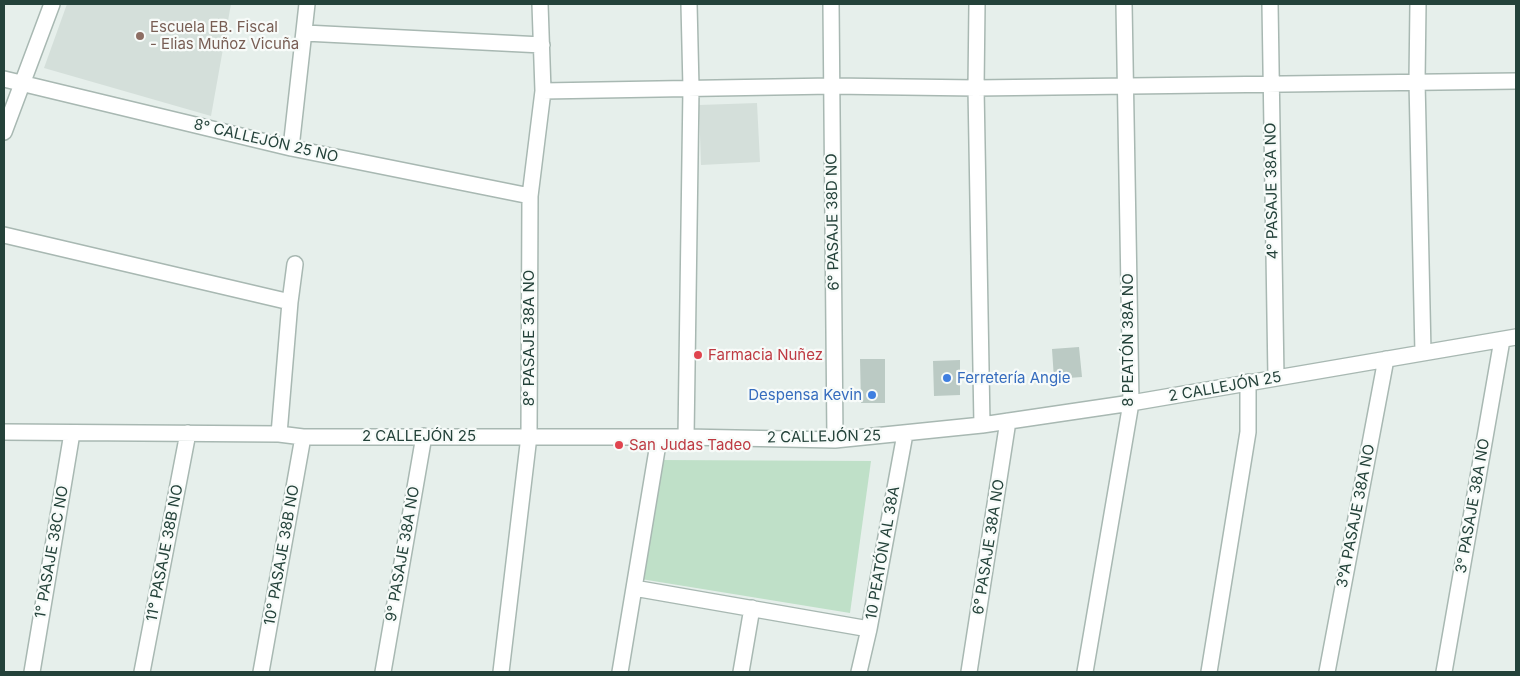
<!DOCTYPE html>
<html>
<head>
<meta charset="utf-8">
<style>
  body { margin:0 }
  #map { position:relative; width:1520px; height:676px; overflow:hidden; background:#e6efeb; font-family:Inter,sans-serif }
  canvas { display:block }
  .frame { position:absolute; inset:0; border:5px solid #24423a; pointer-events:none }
</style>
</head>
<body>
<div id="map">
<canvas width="1520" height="676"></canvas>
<div class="frame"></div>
</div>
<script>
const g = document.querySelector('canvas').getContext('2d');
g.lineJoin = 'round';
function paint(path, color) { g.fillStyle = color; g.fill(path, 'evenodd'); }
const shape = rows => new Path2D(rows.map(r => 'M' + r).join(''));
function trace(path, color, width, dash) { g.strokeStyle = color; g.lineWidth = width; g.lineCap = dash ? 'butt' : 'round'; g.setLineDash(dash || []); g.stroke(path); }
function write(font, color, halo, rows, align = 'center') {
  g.font = font + ' Inter,sans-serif'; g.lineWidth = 4.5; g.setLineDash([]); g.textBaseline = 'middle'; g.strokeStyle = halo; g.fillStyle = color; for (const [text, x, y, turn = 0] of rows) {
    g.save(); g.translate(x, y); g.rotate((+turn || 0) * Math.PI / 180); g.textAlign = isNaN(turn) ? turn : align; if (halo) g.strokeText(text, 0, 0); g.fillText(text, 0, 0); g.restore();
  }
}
paint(shape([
  [67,4,231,4,211,116,44,68],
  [757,103,760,162,701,165,699,105]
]), '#d4dfda');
paint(shape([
  [659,460,871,461,850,613,641,579]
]), '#bfe0c8');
paint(shape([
  [1079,347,1082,377,1054,379,1052,349],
  [860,359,885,359,885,403,861,403],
  [960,360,960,395,934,396,933,361]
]), '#bbcac4');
const minor = shape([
  [831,4,835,440],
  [977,4,976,88,982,425],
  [1270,4,1276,378],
  [1418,4,1417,81,1423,353],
  [305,33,542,45],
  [4,79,291,148,530,196],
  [543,91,832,86,976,88,1516,81],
  [4,132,52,4],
  [291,148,307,4],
  [4,235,290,302],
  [4,432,279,434,303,437,686,437,835,440,982,425,1131,403,1516,337],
  [279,434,290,302,295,264],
  [686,437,691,88,689,4],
  [634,588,869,629],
  [32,672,72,433],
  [142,672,188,433],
  [261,672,303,437],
  [383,672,424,436],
  [501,672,529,436,530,196,543,91,540,4],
  [620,672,659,438],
  [741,672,752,608],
  [859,672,869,629,905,434],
  [969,672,1008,421],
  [1085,672,1131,403,1124,4],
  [1209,672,1248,432,1248,382],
  [1327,672,1386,359],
  [1444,672,1502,340]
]);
trace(minor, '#a8b8b2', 18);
trace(minor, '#fff', 15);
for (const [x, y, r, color] of [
  [140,36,5,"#8d6e63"],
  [698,355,5,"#e0444e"],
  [947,378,5,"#3f7fe0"],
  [872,395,5,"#3f7fe0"],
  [619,445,5,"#e0444e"]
]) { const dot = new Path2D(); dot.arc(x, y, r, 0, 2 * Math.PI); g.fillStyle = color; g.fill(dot); trace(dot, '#f7fbf9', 2); }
write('15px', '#785e54', '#f7fbf9', [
  ["Escuela EB. Fiscal",150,27],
  ["- Elias Muñoz Vicuña",150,44]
], 'left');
write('15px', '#24423a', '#f7fbf9', [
  ["8° CALLEJÓN 25 NO",266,141,13],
  ["4° PASAJE 38A NO",1272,191,-91],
  ["6° PASAJE 38D NO",833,222,-91],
  ["8° PASAJE 38A NO",529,338,-90],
  ["8 PEATÓN 38A NO",1128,340,-90],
  ["2 CALLEJÓN 25",1225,387,-10],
  ["2 CALLEJÓN 25",419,436],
  ["2 CALLEJÓN 25",824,437,-1],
  ["3° PASAJE 38A NO",1473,506,-80],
  ["3°A PASAJE 38A NO",1356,516,-79],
  ["6° PASAJE 38A NO",989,547,-81],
  ["1° PASAJE 38C NO",52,552,-80],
  ["11° PASAJE 38B NO",165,553,-79],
  ["10 PEATÓN AL 38A",883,553,-80],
  ["9° PASAJE 38A NO",403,554,-80],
  ["10° PASAJE 38B NO",282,555,-80]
]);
write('15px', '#be3a42', '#f7fbf9', [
  ["Farmacia Nuñez",708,355],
  ["San Judas Tadeo",629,445]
], 'left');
write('15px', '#366cbe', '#f7fbf9', [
  ["Ferretería Angie",957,378],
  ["Despensa Kevin",862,395,"right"]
], 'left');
</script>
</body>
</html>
